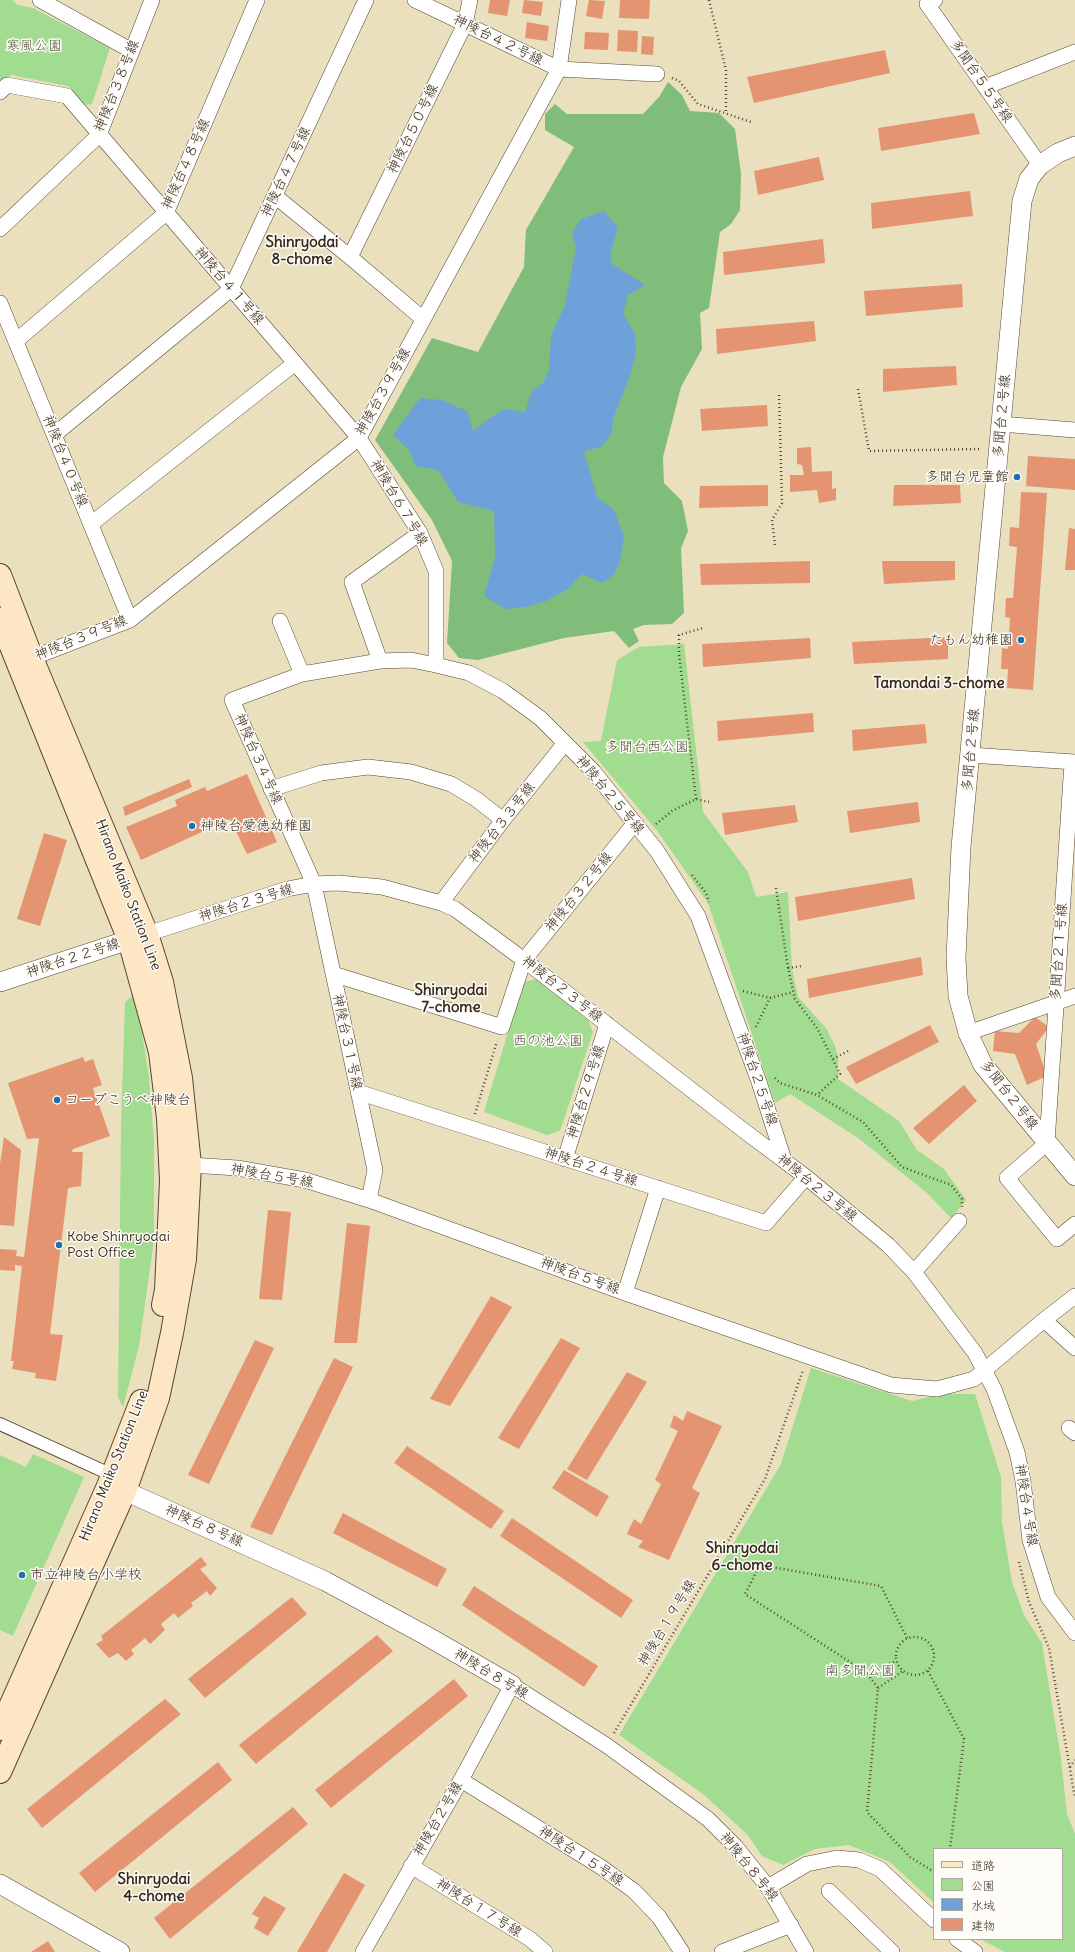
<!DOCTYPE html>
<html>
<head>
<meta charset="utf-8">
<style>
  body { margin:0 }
  #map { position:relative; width:1075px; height:1952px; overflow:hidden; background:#eae0bd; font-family:Delius,"Klee One",sans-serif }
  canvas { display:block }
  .legend { position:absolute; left:933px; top:1848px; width:130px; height:92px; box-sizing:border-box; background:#fdfcf7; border:1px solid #afa8a0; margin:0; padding:5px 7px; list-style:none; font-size:12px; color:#3b2a1e }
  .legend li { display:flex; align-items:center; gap:8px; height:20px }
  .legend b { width:20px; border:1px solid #afa8a0 }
</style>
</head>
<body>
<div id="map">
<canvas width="1075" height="1952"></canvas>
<ul class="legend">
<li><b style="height:5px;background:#fce6c4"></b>道路</li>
<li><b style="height:11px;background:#a1dc90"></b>公園</li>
<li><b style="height:11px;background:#6ea1da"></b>水域</li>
<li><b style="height:11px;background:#e49471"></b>建物</li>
</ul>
</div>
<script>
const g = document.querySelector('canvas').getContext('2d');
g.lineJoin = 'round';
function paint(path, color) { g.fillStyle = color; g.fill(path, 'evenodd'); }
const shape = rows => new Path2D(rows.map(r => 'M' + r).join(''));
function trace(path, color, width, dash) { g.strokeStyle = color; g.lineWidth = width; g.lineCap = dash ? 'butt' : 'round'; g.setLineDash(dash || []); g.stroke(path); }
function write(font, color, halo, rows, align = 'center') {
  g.font = font + ' Delius,"Klee One",sans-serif'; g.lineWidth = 3; g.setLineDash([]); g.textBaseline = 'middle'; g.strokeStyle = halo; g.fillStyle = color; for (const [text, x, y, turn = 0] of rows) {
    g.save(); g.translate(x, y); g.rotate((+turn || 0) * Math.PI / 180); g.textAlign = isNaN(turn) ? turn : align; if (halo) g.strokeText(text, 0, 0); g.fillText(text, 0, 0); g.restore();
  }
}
paint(shape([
  [0,0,12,0,18,5,33,8,110,48,92,104,85,105,68,86,11,75,0,84],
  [684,644,703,812,748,872,756,897,788,892,792,969,798,997,826,1028,835,1046,838,1058,838,1079,899,1121,917,1150,944,1169,966,1200,951,1218,927,1193,858,1138,790,1094,775,1103,708,903,658,832,583,742,601,741,617,660,639,647],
  [536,979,588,1020,593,1032,560,1131,547,1135,484,1112,523,982],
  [134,995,143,1039,149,1078,154,1142,154,1240,139,1346,123,1407,118,1397,121,1128,125,1002],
  [811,1368,912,1401,941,1394,975,1394,1001,1477,1002,1522,1012,1582,1024,1615,1042,1643,1061,1759,1067,1814,1075,1834,1075,1952,1005,1952,980,1939,1062,1939,1062,1849,934,1849,934,1903,890,1862,849,1845,815,1849,783,1865,762,1856,747,1834,703,1794,619,1735,781,1464],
  [33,1454,84,1477,13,1636,0,1630,0,1455,26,1467]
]), '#a1dc90');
paint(shape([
  [668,82,682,95,690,111,719,113,735,129,741,174,740,210,731,224,720,232,709,308,700,313,702,349,681,387,663,457,664,483,682,501,688,531,681,548,684,613,672,624,644,625,633,629,639,641,629,648,614,631,564,638,478,660,459,658,447,643,452,561,432,520,375,440,432,338,478,352,524,267,526,230,574,147,545,130,545,114,555,104,567,114,643,114,659,97]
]), '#80bc7a');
paint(shape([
  [604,211,618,228,610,254,612,264,645,285,628,295,623,314,635,334,636,354,630,376,613,419,612,433,601,447,584,451,597,497,614,510,624,536,620,561,614,575,602,583,582,574,568,589,546,601,527,607,506,609,484,596,495,557,494,511,458,502,438,470,415,466,410,451,393,435,420,398,441,400,467,411,473,431,488,419,505,409,525,412,532,391,543,383,549,370,551,335,564,308,576,248,572,233,581,219]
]), '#6ea1da');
paint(shape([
  [490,0,510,0,507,16,488,13],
  [524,0,543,2,541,16,522,13],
  [589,0,605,1,602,19,586,16],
  [620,0,650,0,649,19,619,18],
  [527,22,549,26,547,41,525,38],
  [618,30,638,31,637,52,617,51],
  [585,32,609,33,608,50,584,49],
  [642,36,654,37,653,55,641,54],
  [885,50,890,73,754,103,747,77],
  [974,113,980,134,881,151,878,128],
  [819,157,824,180,758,195,754,171],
  [970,191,973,216,872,229,871,203],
  [823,239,825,263,724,275,723,252],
  [962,284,963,307,866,316,864,291],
  [814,321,816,341,717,354,716,329],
  [956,366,957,385,883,392,883,369],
  [767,405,768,426,702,431,700,409],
  [811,447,812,472,832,471,832,489,836,488,836,500,819,503,817,490,790,492,790,475,804,475,802,465,797,464,797,448],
  [1028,456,1075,459,1075,490,1026,486],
  [768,485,768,506,699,508,700,486],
  [894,485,960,485,961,503,893,506],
  [1021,492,1047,493,1033,690,1007,688,1008,669,1001,669,1002,648,1008,649,1010,618,1005,617,1006,598,1013,598,1017,547,1009,546,1010,527,1019,528],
  [1069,528,1075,529,1075,570,1065,570],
  [810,561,810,583,701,585,700,564],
  [882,561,955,561,955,580,884,584],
  [948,637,948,659,854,664,852,642],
  [810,638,811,658,703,667,702,644],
  [813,713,814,732,718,741,717,721],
  [925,724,927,743,853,751,852,730],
  [247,774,277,842,247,854,230,819,141,860,126,827,177,806,175,800,205,787,207,791],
  [189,779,192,787,125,816,123,807],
  [918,802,920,822,850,833,847,811],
  [795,805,798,822,725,835,722,813],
  [44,833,67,840,40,926,17,919],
  [912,878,915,899,798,921,795,897],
  [921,957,923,975,809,998,807,979],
  [1035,1017,1049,1027,1036,1044,1047,1076,1027,1085,1015,1054,993,1051,995,1031,1019,1033],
  [930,1025,939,1042,856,1084,846,1067],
  [83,1057,85,1062,93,1059,102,1085,93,1088,110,1136,73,1149,72,1152,83,1152,81,1186,68,1188,50,1334,63,1335,56,1381,35,1378,36,1373,12,1369,14,1361,11,1361,22,1266,15,1265,15,1271,0,1270,0,1249,17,1250,16,1256,24,1257,39,1138,27,1139,8,1083],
  [964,1085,977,1101,929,1144,913,1128],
  [4,1137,21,1150,14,1226,0,1225,0,1164],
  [268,1210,291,1212,282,1300,259,1299],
  [347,1223,370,1226,357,1343,334,1343],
  [491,1296,512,1307,450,1406,430,1399],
  [561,1338,580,1348,519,1449,498,1438],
  [255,1340,274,1348,209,1484,188,1475],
  [334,1358,353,1367,272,1535,250,1527],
  [627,1372,647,1382,587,1480,567,1469],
  [687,1411,722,1426,692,1488,700,1493,669,1560,638,1547,643,1541,627,1534,634,1519,641,1524,661,1484,655,1480,678,1431,670,1427,674,1415,683,1421],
  [407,1446,504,1511,491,1529,394,1463],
  [564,1470,609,1496,597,1517,552,1488],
  [343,1513,447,1569,437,1587,333,1533],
  [512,1518,633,1600,621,1618,500,1536],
  [201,1557,207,1565,200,1569,217,1588,210,1596,207,1591,191,1603,193,1606,178,1618,174,1613,161,1624,165,1630,150,1644,145,1638,131,1650,134,1654,126,1661,118,1653,109,1658,96,1644,103,1640,101,1636],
  [474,1586,598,1666,584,1687,462,1605],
  [292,1597,307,1614,205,1698,188,1679],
  [377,1635,393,1651,256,1764,239,1745],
  [454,1679,468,1696,331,1808,315,1790],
  [165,1699,181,1714,42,1828,27,1809],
  [218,1762,232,1780,95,1892,79,1873],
  [293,1807,308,1824,170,1939,154,1918],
  [344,1873,365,1885,327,1952,297,1952],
  [264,1896,286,1908,268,1936,254,1928,259,1918,252,1914],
  [48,1941,55,1952,31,1952]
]), '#e49471');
const pedestrian = shape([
  [0,1424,112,1475]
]);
const minor = shape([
  [40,0,132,51],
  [415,0,559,69,657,74],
  [935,0,927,4,1040,165],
  [985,87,1075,52],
  [0,92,7,85,67,96,359,438,420,533,436,571,436,665],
  [275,196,350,257,423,319],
  [0,229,99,135,152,0],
  [350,257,465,24,470,0],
  [0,303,130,620],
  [16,341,166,213,257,0],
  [1001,424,1075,430],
  [54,435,231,289,366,0],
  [91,524,295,363],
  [280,621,302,674],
  [24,661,130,620,359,438,559,69,569,0],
  [380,661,352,582,420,533],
  [970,755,1075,762],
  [1072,762,1047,1143,1007,1178,1057,1239,1075,1224],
  [271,789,321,773,368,767,411,772,451,784,476,799,503,820],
  [441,903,503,820,565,743],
  [147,934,287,889,314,884,338,883,382,887,441,903,455,909,524,960,747,1133,806,1177,888,1245,914,1272,975,1353,994,1389,1017,1452,1023,1481,1030,1540,1048,1597,1075,1633],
  [333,974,502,1027,524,960,634,824],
  [968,1033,1075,996],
  [358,1092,766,1223,806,1177],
  [565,1159,607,1024],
  [181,1166,190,1165,237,1168,305,1180,369,1200,625,1293,891,1385,937,1389,974,1379,1044,1320],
  [369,1200,375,1170,314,884,232,700,302,674,380,661,411,660,436,665,469,673,503,691,540,718,593,771,657,851,698,916,759,1082,784,1160],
  [914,1272,959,1221],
  [625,1293,658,1188],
  [1075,1296,1044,1320,1075,1348],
  [1069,1428,1075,1433],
  [461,1780,601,1867,634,1891,659,1917,682,1952],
  [411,1866,530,1939,545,1952],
  [768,1887,807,1864,837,1858,859,1860,880,1869,934,1920],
  [829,1891,892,1952],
  [957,1939,975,1952],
  [363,1952,461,1780,512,1685,606,1745,708,1819,735,1846,768,1887,806,1952],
  [722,1952,791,1925]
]);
const tertiary = shape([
  [1075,146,1058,153,1040,165,1029,179,1022,201,961,847,956,958,958,996,968,1033,983,1065,1075,1176],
  [0,982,144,935],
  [112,1487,125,1491,325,1581,425,1635,512,1685],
  [0,1884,120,1952]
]);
const secondary = shape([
  [0,575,32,658,147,934,162,982,181,1078,190,1165,185,1259,172,1333,158,1398,125,1491,0,1772],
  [0,619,129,940,160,1052,168,1118,171,1181,166,1290,163,1305],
  [0,1729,108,1486,141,1401]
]);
trace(pedestrian, '#554536', 14);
trace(minor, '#554536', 16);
trace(tertiary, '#554536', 20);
trace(secondary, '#554536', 24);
trace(shape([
  [709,0,726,70,726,112],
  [672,78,679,81,698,104,751,122],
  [858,389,869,451,981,449],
  [775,545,772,520,782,503,779,392],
  [696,799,679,654,679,635,703,628],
  [656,824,672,811,696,799,709,802],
  [692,875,706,893,709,902],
  [776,888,788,968,795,999,817,1028,840,1074,817,1095],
  [788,968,802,966],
  [743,991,770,998,793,992],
  [756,1027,770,998],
  [833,1059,848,1051],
  [775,1078,780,1083,817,1095,863,1122,902,1167,951,1185,962,1199,962,1207],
  [475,1114,497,1041],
  [1019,1562,1029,1602,1049,1648,1075,1798],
  '896 1656a19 19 0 1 1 38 0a19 19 0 1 1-38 0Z',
  [907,1638,881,1586,760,1565,745,1594,867,1673,878,1688,867,1812,910,1857,934,1872],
  [928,1671,964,1739,950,1849],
  [867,1673,896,1661],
  [878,1688,903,1671],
  [614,1733,765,1479,803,1370],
  [1070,1767,1075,1760]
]), '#554536', 2.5, [1, 3]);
trace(pedestrian, '#fff', 12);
trace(minor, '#fff', 15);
trace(tertiary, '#fff', 19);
trace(secondary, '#fce6c4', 22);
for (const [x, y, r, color] of [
  [1017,477,4,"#1f6fb2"],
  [1021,640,4,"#1f6fb2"],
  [192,826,4,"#1f6fb2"],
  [57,1100,4,"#1f6fb2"],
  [59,1245,4,"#1f6fb2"],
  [22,1575,4,"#1f6fb2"]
]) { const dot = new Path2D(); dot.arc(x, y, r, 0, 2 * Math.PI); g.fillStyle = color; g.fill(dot); trace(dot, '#fdfcf7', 1.5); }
write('14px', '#3b2a1e', '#fdfcf7', [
  ["神陵台４２号線",498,40,26],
  ["多聞台５５号線",981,81,55],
  ["神陵台３８号線",117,86,-68],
  ["神陵台５０号線",413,129,-64],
  ["神陵台４８号線",186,164,-66],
  ["神陵台４７号線",286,172,-65],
  ["神陵台４１号線",229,286,49],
  ["神陵台３９号線",383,392,-61],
  ["多聞台２号線",1002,416,-85],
  ["神陵台４０号線",65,461,68],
  ["神陵台６７号線",399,503,59],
  ["神陵台３９号線",81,638,-22],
  ["多聞台２号線",971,750,-85],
  ["神陵台３４号線",258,759,66],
  ["神陵台２５号線",610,795,50],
  ["神陵台３３号線",502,823,-52],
  ["神陵台３２号線",579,892,-51],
  ["Hirano Maiko Station Line",128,895,69],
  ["神陵台２３号線",246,903,-17],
  ["多聞台２１号線",1059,952,-86],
  ["神陵台２２号線",73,958,-18],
  ["神陵台２３号線",562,989,38],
  ["神陵台３１号線",347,1042,78],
  ["神陵台２５号線",757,1079,71],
  ["神陵台２９号線",586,1092,-73],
  ["多聞台２号線",1009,1095,52],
  ["神陵台２４号線",591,1167,18],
  ["神陵台５号線",272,1176,10],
  ["神陵台２３号線",817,1188,39],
  ["神陵台５号線",580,1276,20],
  ["Hirano Maiko Station Line",114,1466,-68],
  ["神陵台４号線",1026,1505,81],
  ["神陵台８号線",204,1526,24],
  ["神陵台１９号線",667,1623,-59],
  ["神陵台８号線",491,1674,31],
  ["神陵台２号線",438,1819,-60],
  ["神陵台１５号線",581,1856,33],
  ["神陵台８号線",749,1867,51],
  ["神陵台１７号線",479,1908,32]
]);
write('14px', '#54563a', '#fdfcf7', [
  ["寒風公園",34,46],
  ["多聞台西公園",647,747],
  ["西の池公園",548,1041],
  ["南多聞公園",860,1671]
]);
write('14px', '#3b2a1e', '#fdfcf7', [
  ["多聞台児童館",1009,477,"right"],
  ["たもん幼稚園",1013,640,"right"],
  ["神陵台愛徳幼稚園",200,826],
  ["コープこうべ神陵台",65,1100],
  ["Kobe Shinryodai",67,1237],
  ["Post Office",67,1253],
  ["市立神陵台小学校",30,1575]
], 'left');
write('bold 15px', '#3b2a1e', '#fdfcf7', [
  ["Shinryodai",302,243],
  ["8-chome",302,260],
  ["Tamondai 3-chome",939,684],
  ["Shinryodai",451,991],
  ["7-chome",451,1008],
  ["Shinryodai",742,1549],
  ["6-chome",742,1566],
  ["Shinryodai",154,1880],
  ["4-chome",154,1897]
]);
</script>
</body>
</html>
